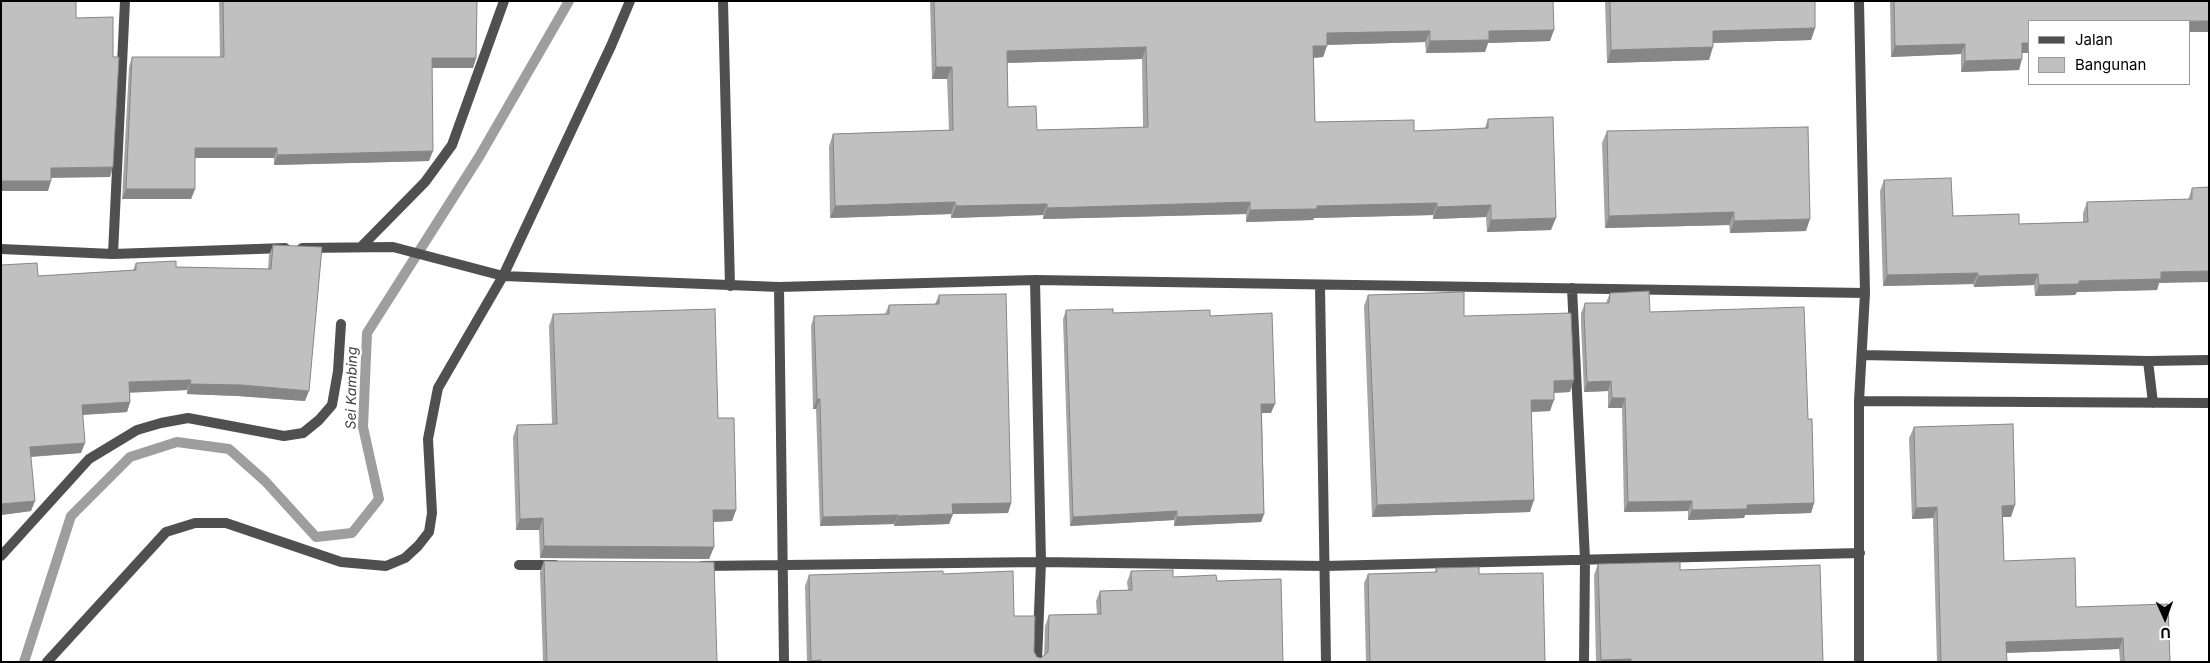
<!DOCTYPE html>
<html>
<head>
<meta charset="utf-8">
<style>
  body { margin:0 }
  #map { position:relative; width:2210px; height:663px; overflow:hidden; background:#fff; font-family:Inter,sans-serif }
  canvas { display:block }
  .frame { position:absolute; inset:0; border:2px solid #000; pointer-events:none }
  .legend { position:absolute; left:2028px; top:20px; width:162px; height:65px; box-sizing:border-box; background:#fff; border:1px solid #999; margin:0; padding:6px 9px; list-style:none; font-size:15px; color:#000 }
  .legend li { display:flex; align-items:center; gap:10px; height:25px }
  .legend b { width:25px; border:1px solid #999 }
  .north { position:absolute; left:2140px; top:593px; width:50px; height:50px; -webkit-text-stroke:4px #fff; paint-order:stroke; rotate:178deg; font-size:14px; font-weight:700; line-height:20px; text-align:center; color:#000 }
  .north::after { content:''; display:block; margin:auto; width:18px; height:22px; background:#000; clip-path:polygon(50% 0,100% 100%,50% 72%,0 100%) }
</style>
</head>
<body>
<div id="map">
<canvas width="2210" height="663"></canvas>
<div class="frame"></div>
<ul class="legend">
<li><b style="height:6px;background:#505050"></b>Jalan</li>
<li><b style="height:14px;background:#c0c0c0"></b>Bangunan</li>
</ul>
<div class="north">U</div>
</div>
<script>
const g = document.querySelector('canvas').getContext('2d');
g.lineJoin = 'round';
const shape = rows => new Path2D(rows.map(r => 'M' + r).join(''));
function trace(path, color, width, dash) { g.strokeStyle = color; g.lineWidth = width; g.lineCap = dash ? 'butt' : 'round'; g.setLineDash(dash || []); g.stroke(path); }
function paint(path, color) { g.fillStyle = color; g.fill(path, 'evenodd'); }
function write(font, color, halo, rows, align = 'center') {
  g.font = font + ' Inter,sans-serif'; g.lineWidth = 4.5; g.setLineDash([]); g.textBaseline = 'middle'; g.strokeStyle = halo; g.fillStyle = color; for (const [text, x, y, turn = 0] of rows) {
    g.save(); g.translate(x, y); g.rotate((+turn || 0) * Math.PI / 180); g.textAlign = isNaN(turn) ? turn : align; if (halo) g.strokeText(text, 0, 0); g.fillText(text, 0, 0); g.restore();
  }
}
trace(shape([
  [24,662,71,516,130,457,177,442,229,449,265,481,316,537,352,533,379,499,363,427,367,333,479,157,569,1]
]), '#9e9e9e', 10);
trace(shape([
  [723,1,730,286],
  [1859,1,1865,293],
  [362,246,425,182,452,145,504,1],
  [302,248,393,247,503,276,779,287,1035,280,1865,293,1859,401,1859,662],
  [1,249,113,254,285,248],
  [113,254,125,1],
  [1035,280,1041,562,1037,662],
  [1320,286,1326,662],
  [779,287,784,662],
  [1572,288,1585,559,1584,662],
  [1862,355,2148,361,2209,360],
  [2148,361,2153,403],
  [1859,401,2209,403],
  [1,556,89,459,137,430,161,423,188,418,284,436,303,433,319,420,332,405,338,371,341,324],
  [519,565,555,565],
  [702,566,1041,562,1325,566,1860,553],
  [47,662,166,532,195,523,226,523,341,562,386,566,405,558,418,546,429,532,432,513,428,439,438,388,503,276,611,46,630,1]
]), '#505050', 10);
paint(shape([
  [219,1,477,1,476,58,473,68,432,68,429,161,274,165,274,158,195,158,195,189,191,199,122,199,129,67,132,57,220,57],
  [930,1,1553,1,1550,41,1488,43,1485,52,1426,53,1425,42,1327,45,1323,57,1314,58,1315,122,1414,131,1485,128,1488,119,1551,230,1487,232,1486,217,1433,219,1433,215,1314,218,1313,220,1246,222,1246,214,1043,219,1043,215,951,218,951,214,830,218,829,146,833,134,949,130,947,79,932,79],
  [1142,59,1143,127,1037,130,1008,107,1007,63],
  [1605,1,1815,1,1815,28,1811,40,1713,43,1709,60,1607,63],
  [1890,1,2209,1,2209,32,2189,32,2029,21,2029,53,2022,53,2019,70,1961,72,1961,54,1891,57],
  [1607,131,1806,231,1730,233,1729,225,1605,228,1602,143],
  [1884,180,1953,216,2019,224,2083,222,2083,213,2087,202,2188,200,2192,188,2209,187,2159,283,2157,290,2077,292,2075,295,2035,296,2034,285,1974,287,1973,284,1883,286,1880,191],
  [273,245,305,401,238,396,187,394,187,390,130,392,130,402,127,412,83,415,81,453,31,457,31,511,1,515,38,276,133,270,136,263,176,267,268,269,269,255],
  [1610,293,1650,312,1808,419,1814,503,1811,513,1745,515,1744,518,1688,520,1688,511,1624,512,1622,408,1608,408,1608,391,1584,392,1581,324,1581,313,1585,303,1606,303],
  [939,295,1011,503,1008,513,953,514,949,524,894,526,894,524,820,526,816,409,813,409,811,326,814,316,885,314,889,305,935,304],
  [1368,295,1464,316,1570,392,1554,393,1550,411,1532,412,1530,512,1372,517,1364,306],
  [1066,310,1113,313,1210,316,1271,413,1262,413,1264,514,1261,522,1174,526,1174,520,1070,526,1063,319],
  [553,314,718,418,736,510,732,521,713,522,714,547,709,559,540,558,539,530,516,530,513,437,517,425,552,424,549,326],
  [1914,427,2011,517,2003,517,2004,561,2076,607,2170,662,2120,662,2119,649,2006,653,2007,662,1937,662,1933,518,1912,519,1909,438],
  [544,561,717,662,543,662,540,572],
  [1598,564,1680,570,1823,662,1596,662,1594,575],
  [1436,568,1479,574,1545,662,1366,662,1364,583,1368,574,1435,572],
  [1131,571,1173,577,1217,581,1283,662,807,662,805,586,809,575,943,574,1014,616,1037,657,1041,658,1044,655,1045,626,1049,615,1097,614,1096,601,1100,591,1128,590,1127,582]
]), '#a5a5a5');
paint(shape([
  [2209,21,2209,32,2189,32,2189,22],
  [1815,28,1811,40,1709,43,1713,31],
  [1554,30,1550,41,1488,43,1485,52,1426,53,1430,41,1489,31],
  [1430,31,1425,42,1322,45,1327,33],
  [2022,43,2029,43,2029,53,2018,53],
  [1965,44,1961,54,1891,57,1895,46],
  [1313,46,1327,46,1323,57,1309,58],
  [1146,47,1142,59,1003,63,1007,51],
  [1713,47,1709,60,1607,63,1611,50],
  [432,58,476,58,473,68,429,68],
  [2022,59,2019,70,1961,72,1965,61],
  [936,67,952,67,947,79,932,79],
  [195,148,277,148,274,158,191,158],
  [433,151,429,161,274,165,277,155],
  [113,167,110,177,48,178,51,168],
  [1,181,51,181,48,191,1,191],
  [126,189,195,189,191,199,122,199],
  [955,202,951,214,830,218,835,206],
  [1250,202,1246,214,1043,219,1047,208],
  [1437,203,1433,215,1314,218,1313,220,1246,222,1250,210,1317,206],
  [1047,204,1043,215,951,218,956,206],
  [1491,205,1486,217,1433,219,1437,207],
  [1734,212,1729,225,1605,228,1609,216],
  [1556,218,1551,230,1487,232,1491,220],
  [1810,219,1806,231,1730,233,1734,221],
  [2209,271,2209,282,2159,283,2157,290,2077,292,2075,295,2035,296,2039,285,2161,272],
  [1978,273,1973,284,1883,286,1887,275],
  [2038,274,2034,285,1974,287,1978,276],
  [191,380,187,390,125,393,129,382],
  [1574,380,1570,392,1550,393,1554,381],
  [1611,381,1608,391,1584,392,1587,382],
  [190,384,242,385,309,391,305,401,238,396,187,394],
  [1612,398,1625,398,1622,408,1608,408],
  [817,399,820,399,816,409,813,409],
  [1531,400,1554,400,1550,411,1527,412],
  [130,402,127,412,78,415,82,405],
  [1261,404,1275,404,1271,413,1258,413],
  [85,443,81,453,26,457,30,447],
  [1534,500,1530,512,1372,517,1377,505],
  [35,501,31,511,1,515,1,504],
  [1692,501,1688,511,1624,512,1628,502],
  [1011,503,1008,513,949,514,952,504],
  [1814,503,1811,513,1745,515,1744,518,1688,520,1692,510,1747,505],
  [2015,505,2011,517,1998,517,2002,506],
  [1937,507,1933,518,1912,519,1916,508],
  [713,510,736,510,732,521,708,522],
  [1177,511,1174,520,1070,526,1073,517],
  [953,514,949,524,894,526,898,516],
  [1264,514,1261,522,1174,526,1177,517],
  [898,515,894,524,820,526,823,517],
  [543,518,539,530,516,530,520,519],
  [544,546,714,547,709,559,540,558],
  [2123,638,2119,649,2002,653,2006,642],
  [1631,659,1630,662,1600,662,1601,660]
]), '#868686');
const building = shape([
  [1,1,76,1,76,18,113,17,113,57,119,57,113,167,51,168,51,181,1,181,1,1],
  [223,1,477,1,476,58,432,58,433,151,277,155,277,148,195,148,195,189,126,189,132,57,224,57,223,1],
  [934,1,1553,1,1554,30,1489,31,1489,40,1430,41,1430,31,1327,33,1327,46,1313,46,1315,122,1414,120,1414,131,1488,128,1488,119,1553,117,1556,218,1491,220,1491,205,1437,207,1437,203,1317,206,1317,209,1250,210,1250,202,1047,208,1047,204,956,206,955,202,835,206,833,134,953,130,952,67,936,67,934,1],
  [1146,47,1148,127,1037,130,1036,106,1008,107,1007,51,1146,47],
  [1610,1,1815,1,1815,28,1713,31,1713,47,1611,50,1610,1],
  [1894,1,2209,1,2209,21,2029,21,2029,43,2022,43,2022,59,1965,61,1965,44,1895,46,1894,1],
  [1808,127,1810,219,1734,221,1734,212,1609,216,1607,131,1808,127],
  [1951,178,1953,216,2019,214,2019,224,2088,222,2087,202,2192,199,2192,188,2209,187,2209,271,2161,272,2161,279,2079,281,2079,284,2039,285,2038,274,1978,276,1978,273,1887,275,1884,180,1951,178],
  [273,245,322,247,309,391,242,385,190,384,191,380,129,382,130,402,82,405,85,443,30,447,35,501,1,504,1,265,37,263,38,276,136,270,136,263,176,261,176,267,271,269,273,245],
  [1649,291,1650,312,1804,307,1808,419,1812,419,1814,503,1747,505,1747,509,1692,510,1692,501,1628,502,1625,398,1612,398,1611,381,1587,382,1584,314,1585,303,1609,303,1610,293,1649,291],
  [1464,292,1464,316,1571,313,1574,380,1554,381,1554,400,1531,400,1534,500,1377,505,1368,295,1464,292],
  [1006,294,1011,503,952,504,953,514,898,516,898,515,823,517,820,399,817,399,814,316,889,314,889,305,939,304,939,295,1006,294],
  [715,309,718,418,734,418,736,510,713,510,714,547,544,546,543,518,520,519,517,425,557,424,553,314,715,309],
  [1113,309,1113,313,1210,310,1210,316,1272,313,1275,404,1261,404,1264,514,1177,517,1177,511,1073,517,1066,310,1113,309],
  [2013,424,2015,505,2002,506,2004,561,2075,558,2076,607,2168,604,2170,662,2124,662,2123,638,2006,642,2007,662,1941,662,1937,507,1916,508,1914,427,2013,424],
  [544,561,714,562,717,662,547,662,544,561],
  [1680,562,1680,570,1820,565,1823,662,1631,662,1631,659,1601,660,1598,564,1680,562],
  [1479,567,1479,574,1543,573,1545,662,1370,662,1368,574,1437,572,1436,568,1479,567],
  [1173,570,1173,577,1216,575,1217,581,1281,579,1283,662,821,662,821,660,811,661,809,575,943,571,943,574,1013,571,1014,616,1035,616,1034,652,1037,657,1041,658,1048,652,1049,615,1101,614,1100,591,1132,590,1131,571,1173,570]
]);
paint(building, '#c0c0c0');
trace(building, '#868686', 1);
write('italic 14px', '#3f3f3f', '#fff', [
  ["Sei Kambing",352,388,-89]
]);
</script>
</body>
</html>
